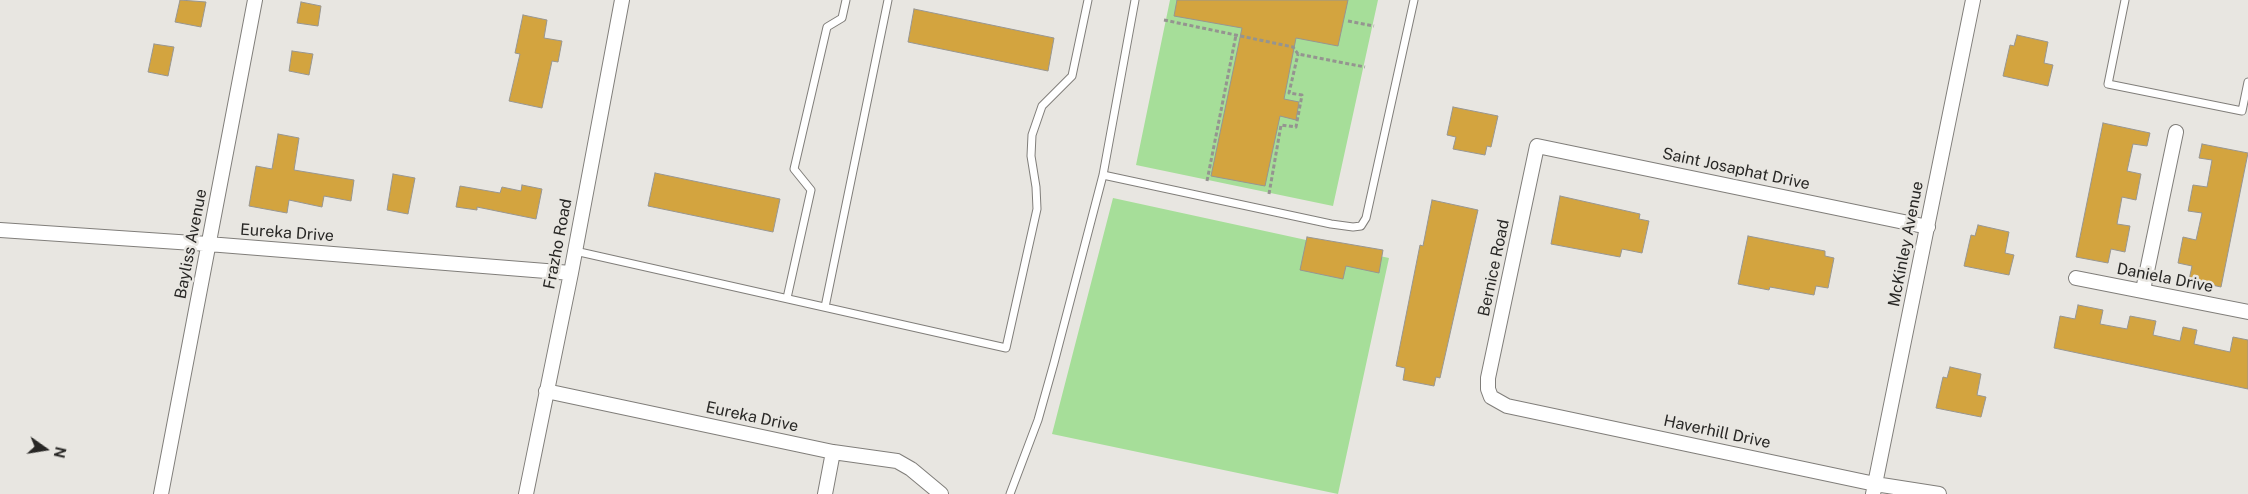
<!DOCTYPE html>
<html>
<head>
<meta charset="utf-8">
<style>
  body { margin:0 }
  #map { position:relative; width:2248px; height:494px; overflow:hidden; background:#e8e6e1; font-family:"Public Sans",sans-serif }
  canvas { display:block }
  .north { position:absolute; left:20px; top:424px; width:50px; height:50px; -webkit-text-stroke:4px #e8e6e1; paint-order:stroke; rotate:103deg; font-size:14px; font-weight:700; line-height:20px; text-align:center; color:#282725 }
  .north::after { content:''; display:block; margin:auto; width:18px; height:22px; background:#282725; clip-path:polygon(50% 0,100% 100%,50% 72%,0 100%) }
</style>
</head>
<body>
<div id="map">
<canvas width="2248" height="494"></canvas>
<div class="north">N</div>
</div>
<script>
const g = document.querySelector('canvas').getContext('2d');
g.lineJoin = 'round';
function paint(path, color) { g.fillStyle = color; g.fill(path, 'evenodd'); }
const shape = rows => new Path2D(rows.map(r => 'M' + r).join(''));
function trace(path, color, width, dash) { g.strokeStyle = color; g.lineWidth = width; g.lineCap = dash ? 'butt' : 'round'; g.setLineDash(dash || []); g.stroke(path); }
function write(font, color, halo, rows, align = 'center') {
  g.font = font + ' "Public Sans",sans-serif'; g.lineWidth = 5; g.setLineDash([]); g.textBaseline = 'middle'; g.strokeStyle = halo; g.fillStyle = color; for (const [text, x, y, turn = 0] of rows) {
    g.save(); g.translate(x, y); g.rotate((+turn || 0) * Math.PI / 180); g.textAlign = isNaN(turn) ? turn : align; if (halo) g.strokeText(text, 0, 0); g.fillText(text, 0, 0); g.restore();
  }
}
paint(shape([
  [1170,0,1378,0,1333,206,1136,165],
  [1113,198,1389,258,1338,494,1052,434]
]), '#a6de99');
const building = shape([
  [180,0,206,2,201,27,175,22,180,0],
  [1177,0,1348,0,1338,46,1296,38,1284,99,1299,102,1296,120,1280,116,1265,186,1211,176,1242,28,1174,16,1177,0],
  [301,2,321,6,318,26,297,23,301,2],
  [914,9,1054,38,1048,71,908,42,914,9],
  [523,15,547,20,544,38,562,41,558,62,552,61,542,108,509,101,520,54,515,53,523,15],
  [2017,35,2048,42,2044,63,2053,65,2048,86,2003,76,2010,45,2014,46,2017,35],
  [154,44,174,47,168,76,148,72,154,44],
  [292,51,313,54,309,75,289,71,292,51],
  [1453,107,1498,116,1491,147,1487,146,1485,155,1453,149,1456,137,1447,135,1453,107],
  [2103,123,2150,133,2147,146,2133,144,2127,171,2141,174,2136,200,2122,197,2117,224,2130,226,2125,252,2111,249,2108,263,2076,257,2103,123],
  [278,134,299,138,294,170,354,180,351,201,324,196,322,207,289,200,287,213,249,206,256,166,272,169,278,134],
  [2202,144,2248,153,2221,287,2189,280,2192,266,2178,263,2183,237,2196,240,2202,213,2188,211,2193,185,2207,187,2212,160,2199,158,2202,144],
  [655,173,780,199,773,232,648,206,655,173],
  [393,174,415,178,408,214,387,210,393,174],
  [522,185,542,189,536,219,477,207,477,210,456,207,460,186,500,193,502,187,521,191,522,185],
  [1560,196,1640,214,1639,219,1649,221,1642,253,1622,249,1620,257,1551,244,1560,196],
  [1432,200,1478,210,1440,378,1436,377,1434,386,1403,380,1405,368,1396,366,1420,245,1423,246,1432,200],
  [1978,225,2009,232,2005,253,2014,255,2009,275,1964,266,1971,235,1975,236,1978,225],
  [1748,236,1825,251,1825,256,1834,258,1828,288,1816,286,1814,295,1770,287,1769,290,1738,284,1748,236],
  [1307,237,1383,250,1379,273,1346,266,1343,279,1300,270,1307,237],
  [2078,305,2103,310,2100,324,2127,329,2130,316,2156,321,2153,335,2180,341,2183,327,2197,330,2194,344,2230,352,2233,337,2248,340,2248,389,2054,348,2060,316,2075,319,2078,305],
  [1950,367,1981,374,1977,395,1986,397,1981,417,1936,408,1943,377,1947,378,1950,367]
]);
paint(building, '#d3a43f');
trace(building, '#989691', 1);
const service = shape([
  [2125,0,2108,84,2242,111,2248,82],
  [1103,175,1331,224,1353,227,1361,226,1366,218,1414,0],
  [575,251,1006,348,1037,209,1036,187,1031,156,1032,135,1042,106,1072,76,1088,0],
  [787,298,811,190,794,169,827,27,842,18,846,0],
  [825,307,888,0],
  [1010,494,1038,420,1054,363,1103,175,1135,0]
]);
const minor = shape([
  [1928,227,1537,146,1488,378,1488,389,1491,397,1507,406,1875,484,1939,494],
  [0,230,208,244,571,273],
  [2076,278,2248,312],
  [2143,290,2176,132],
  [546,391,833,452,897,461,911,469,941,494],
  [161,494,255,0],
  [526,494,571,273,622,0],
  [825,494,833,452],
  [1873,494,1973,0]
]);
trace(service, '#807e7a', 9);
trace(minor, '#807e7a', 16);
trace(shape([
  [1164,20,1293,47,1298,54,1365,67],
  [1348,21,1374,26],
  [1207,181,1236,35],
  [1269,194,1281,125,1296,127,1302,95,1289,93,1298,54]
]), '#959490', 3, [4, 2.5]);
trace(service, '#fff', 7);
trace(minor, '#fff', 14);
write('16px', '#282725', '#e8e6e1', [
  ["Saint Josaphat Drive",1736,169,12],
  ["Eureka Drive",287,233,4],
  ["Bayliss Avenue",191,244,-79],
  ["Frazho Road",558,244,-79],
  ["McKinley Avenue",1906,244,-79],
  ["Bernice Road",1494,268,-78],
  ["Daniela Drive",2165,278,11],
  ["Eureka Drive",752,417,12],
  ["Haverhill Drive",1717,432,12]
]);
</script>
</body>
</html>
